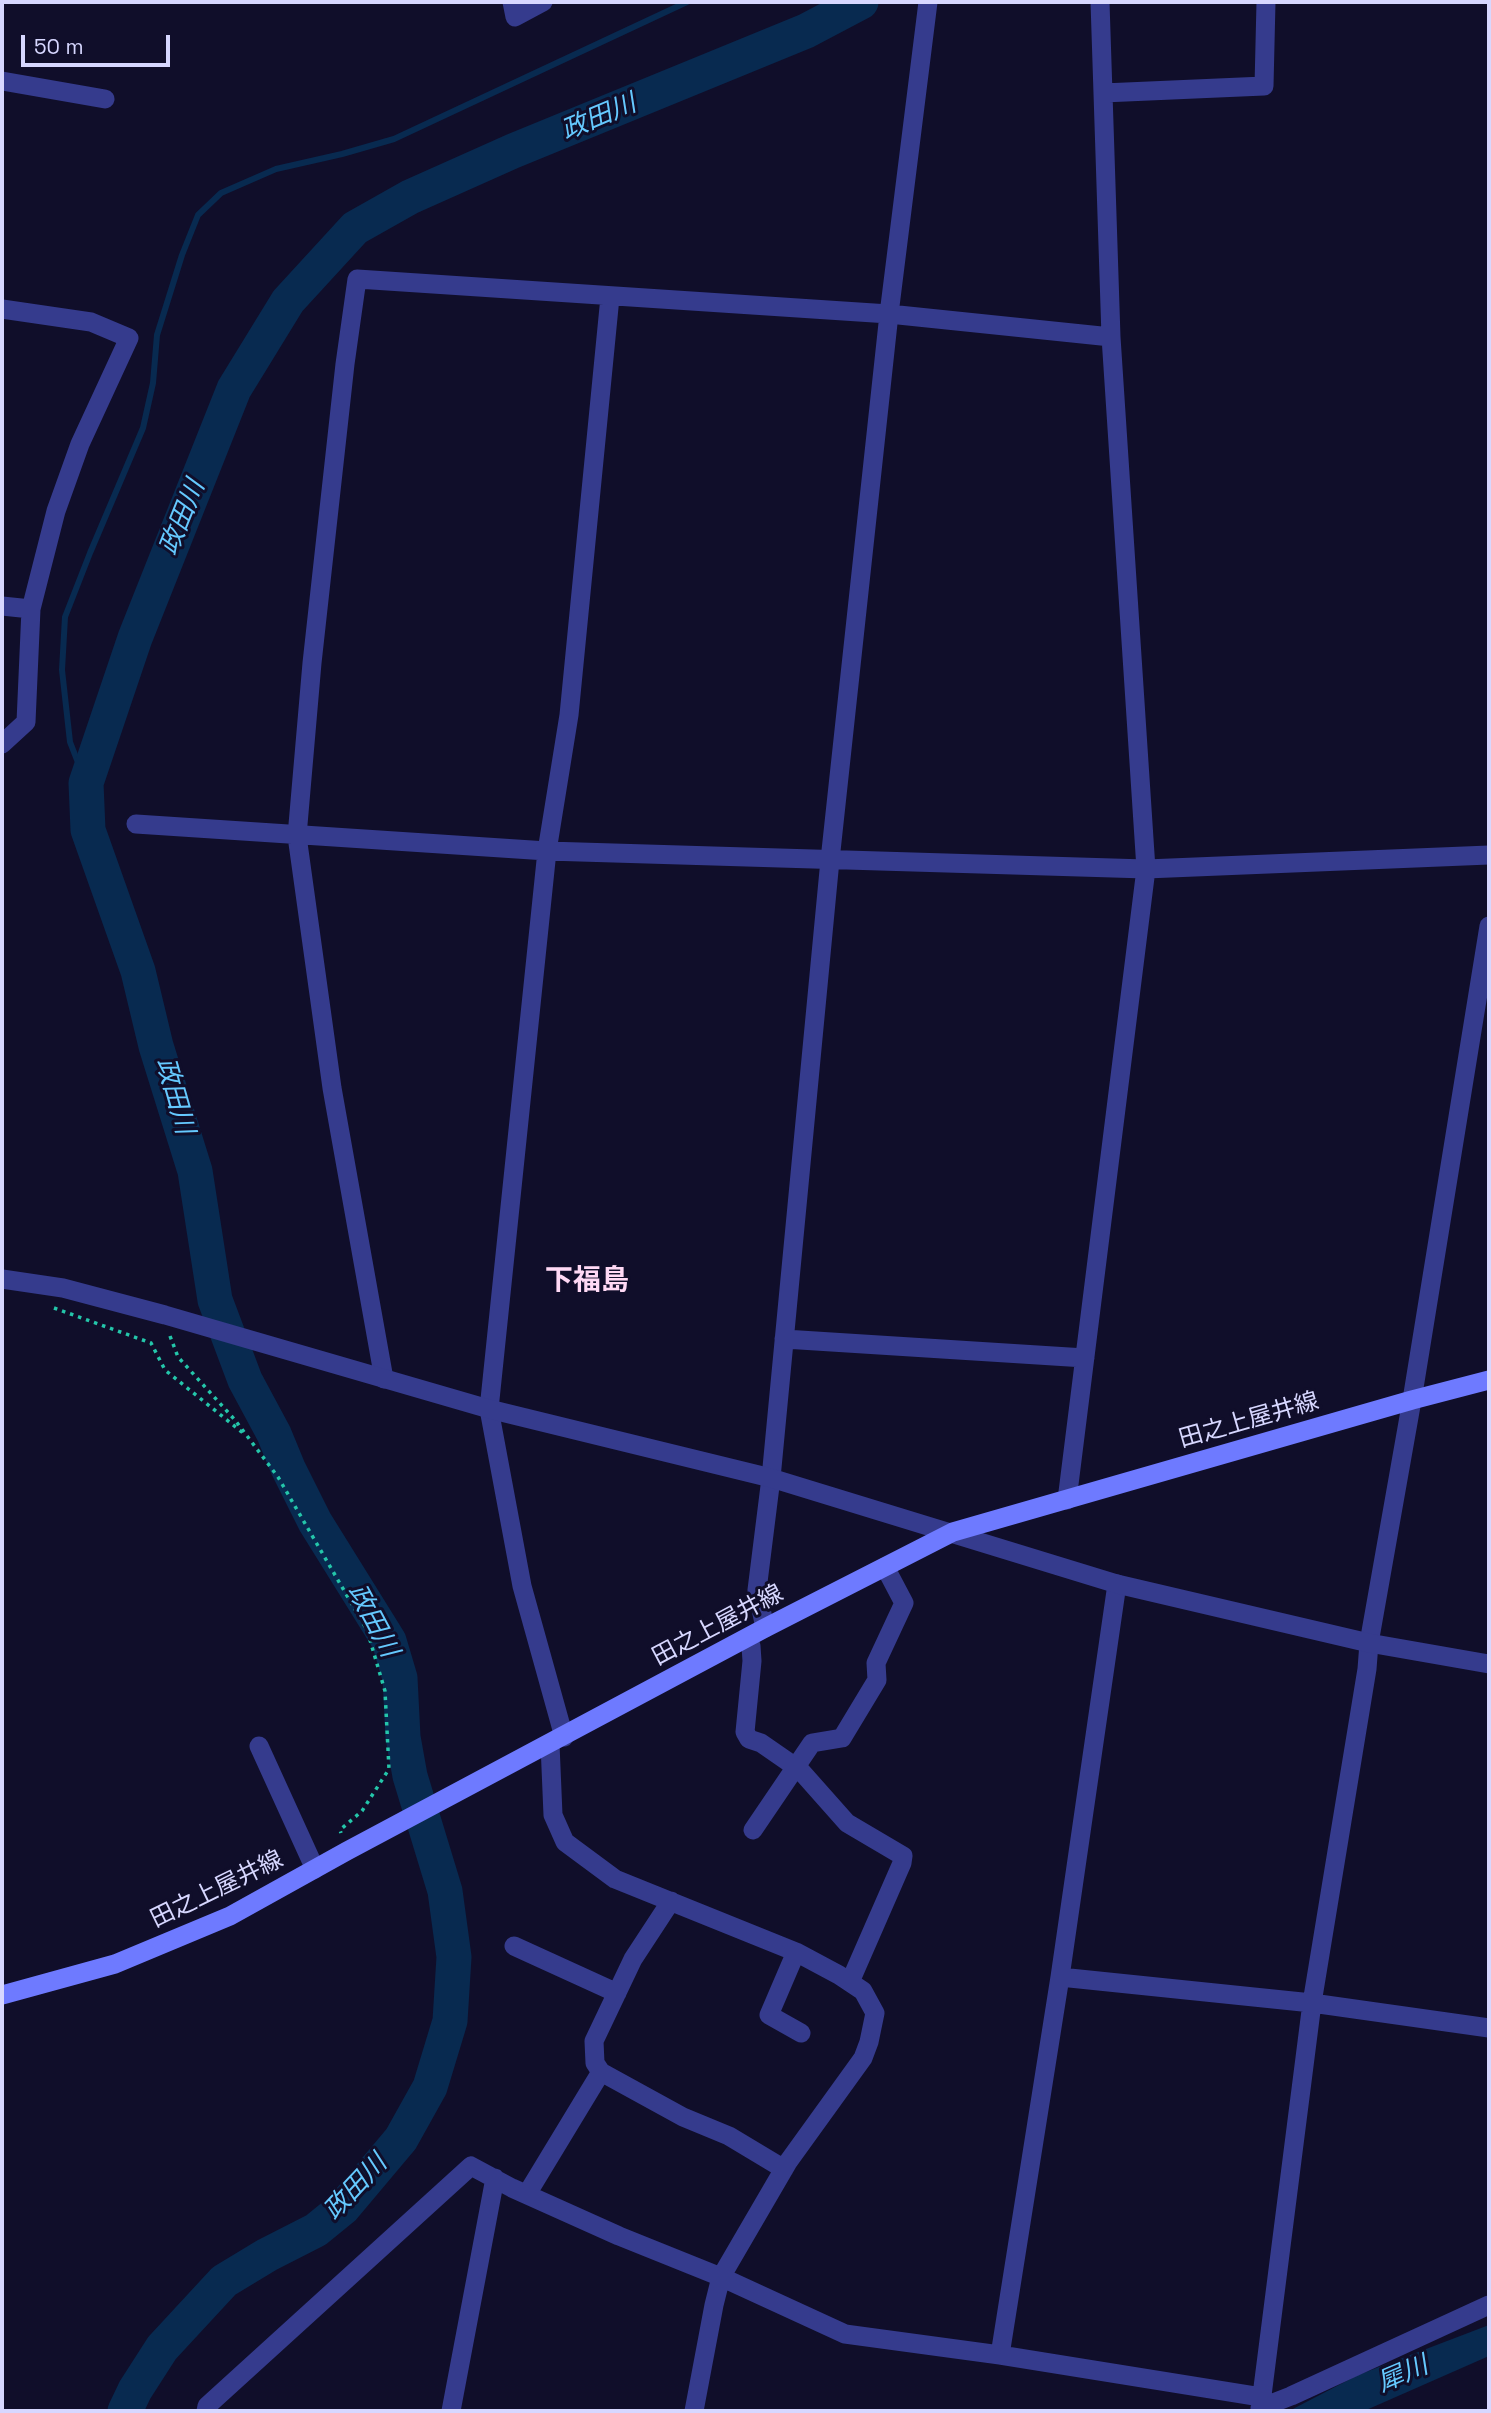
<!DOCTYPE html>
<html>
<head>
<meta charset="utf-8">
<style>
  body { margin:0 }
  #map { position:relative; width:1491px; height:2413px; overflow:hidden; background:#100e2a; font-family:"Space Grotesk",sans-serif }
  canvas { display:block }
  .frame { position:absolute; inset:0; border:4px solid #d7d7ff; pointer-events:none }
  .scale { position:absolute; left:21px; top:35px; width:149px; height:32px; box-sizing:border-box; border:4px solid #d7d7ff; border-top:0; padding-left:9px; font-size:21px; line-height:24px; white-space:nowrap; color:#d7d7ff; -webkit-text-stroke:5px #100e2a; paint-order:stroke }
</style>
</head>
<body>
<div id="map">
<canvas width="1491" height="2413"></canvas>
<div class="frame"></div>
<div class="scale">50 m</div>
</div>
<script>
const g = document.querySelector('canvas').getContext('2d');
g.lineJoin = 'round';
function paint(path, color) { g.fillStyle = color; g.fill(path, 'evenodd'); }
const shape = rows => new Path2D(rows.map(r => 'M' + r).join(''));
function trace(path, color, width, dash) { g.strokeStyle = color; g.lineWidth = width; g.lineCap = dash ? 'butt' : 'round'; g.setLineDash(dash || []); g.stroke(path); }
function write(font, color, halo, rows, align = 'center') {
  g.font = font + ' "Space Grotesk","Noto Sans JP",sans-serif'; g.lineWidth = 6; g.setLineDash([]); g.textBaseline = 'middle'; g.strokeStyle = halo; g.fillStyle = color; for (const [text, x, y, turn = 0] of rows) {
    g.save(); g.translate(x, y); g.rotate((+turn || 0) * Math.PI / 180); g.textAlign = isNaN(turn) ? turn : align; if (halo) g.strokeText(text, 0, 0); g.fillText(text, 0, 0); g.restore();
  }
}
paint(shape([
  [1489,2325,1489,2356,1364,2411,1289,2411,1358,2375]
]), '#082a50');
trace(shape([
  [86,783,70,742,62,670,65,617,90,553,143,428,153,383,157,335,182,255,198,215,221,193,276,169,342,154,394,139,687,2]
]), '#082a50', 6);
trace(shape([
  [125,2411,135,2390,162,2348,224,2281,267,2255,316,2230,343,2208,401,2139,430,2087,450,2021,454,1957,445,1891,410,1776,403,1737,400,1678,389,1641,315,1522,288,1468,274,1434,245,1380,215,1300,195,1171,156,1046,138,971,88,830,86,783,135,638,234,389,288,301,355,228,410,197,513,151,806,31,861,2]
]), '#082a50', 35);
trace(shape([
  [54,1308,151,1343,165,1370,243,1433],
  [170,1336,178,1357,235,1420,278,1477,367,1630,385,1691,389,1769,362,1811,340,1830,341,1833]
]), '#24c6aa', 3.5, [3.5, 5]);
trace(shape([
  [512,2,515,17,543,2],
  [2,81,105,99],
  [1103,93,1264,86,1266,2],
  [2,309,91,322,129,338,80,444,56,511,31,609,26,722,2,744],
  [2,606,31,609],
  [136,824,547,851,1146,869,1489,855],
  [784,1339,1085,1358],
  [384,1379,332,1088,297,836,312,663,345,364,357,279,889,314,1111,337],
  [1067,1500,1146,869,1111,337,1100,2],
  [765,1628,757,1590,771,1478,830,860,889,314,928,2],
  [748,1638,751,1646,752,1661,745,1732,749,1739,761,1743,800,1770,847,1823,903,1856,902,1863,850,1982],
  [564,1737,522,1586,489,1409,547,851,569,715,610,297],
  [550,1744,553,1815,565,1842,615,1879,796,1952,839,1975,863,1991,875,2013,869,2042,863,2058,788,2162,721,2277,714,2305,694,2411],
  [259,1746,315,1869],
  [753,1830,812,1743,842,1738,877,1680,876,1663,904,1603,885,1567],
  [514,1946,617,1993],
  [796,1952,769,2015,801,2033],
  [1060,1977,1312,2003,1489,2028],
  [601,2072,683,2117,729,2136,784,2169],
  [527,2194,601,2072,595,2063,594,2041,633,1959,671,1901],
  [1000,2355,1060,1977,1117,1584],
  [1260,2408,1291,2396,1489,2305],
  [206,2411,207,2406,471,2166,512,2188,619,2236,721,2277,845,2334,1000,2355,1261,2397],
  [451,2411,495,2178],
  [1260,2411,1312,2003,1367,1669,1369,1643,1412,1400,1489,926]
]), '#353b8d', 19);
trace(shape([
  [2,1279,63,1288,165,1315,489,1409,771,1478,1117,1584,1369,1643,1489,1664]
]), '#353b8d', 19);
trace(shape([
  [2,1995,115,1964,230,1916,347,1851,765,1628,953,1532,1412,1400,1489,1380]
]), '#6e7aff', 19);
write('24px', '#d7d7ff', '#100e2a', [
  ["田之上屋井線",1249,1421,-16],
  ["田之上屋井線",718,1626,-28],
  ["田之上屋井線",217,1890,-26]
]);
write('italic 26px', '#65c9ff', '#100e2a', [
  ["政田川",599,118,-23],
  ["政田川",183,518,-68],
  ["政田川",174,1096,74],
  ["政田川",372,1621,62],
  ["政田川",356,2188,-47],
  ["犀川",1403,2375,-23]
]);
write('bold 28px', '#ffd9f5', '#100e2a', [
  ["下福島",587,1281]
]);
</script>
</body>
</html>
